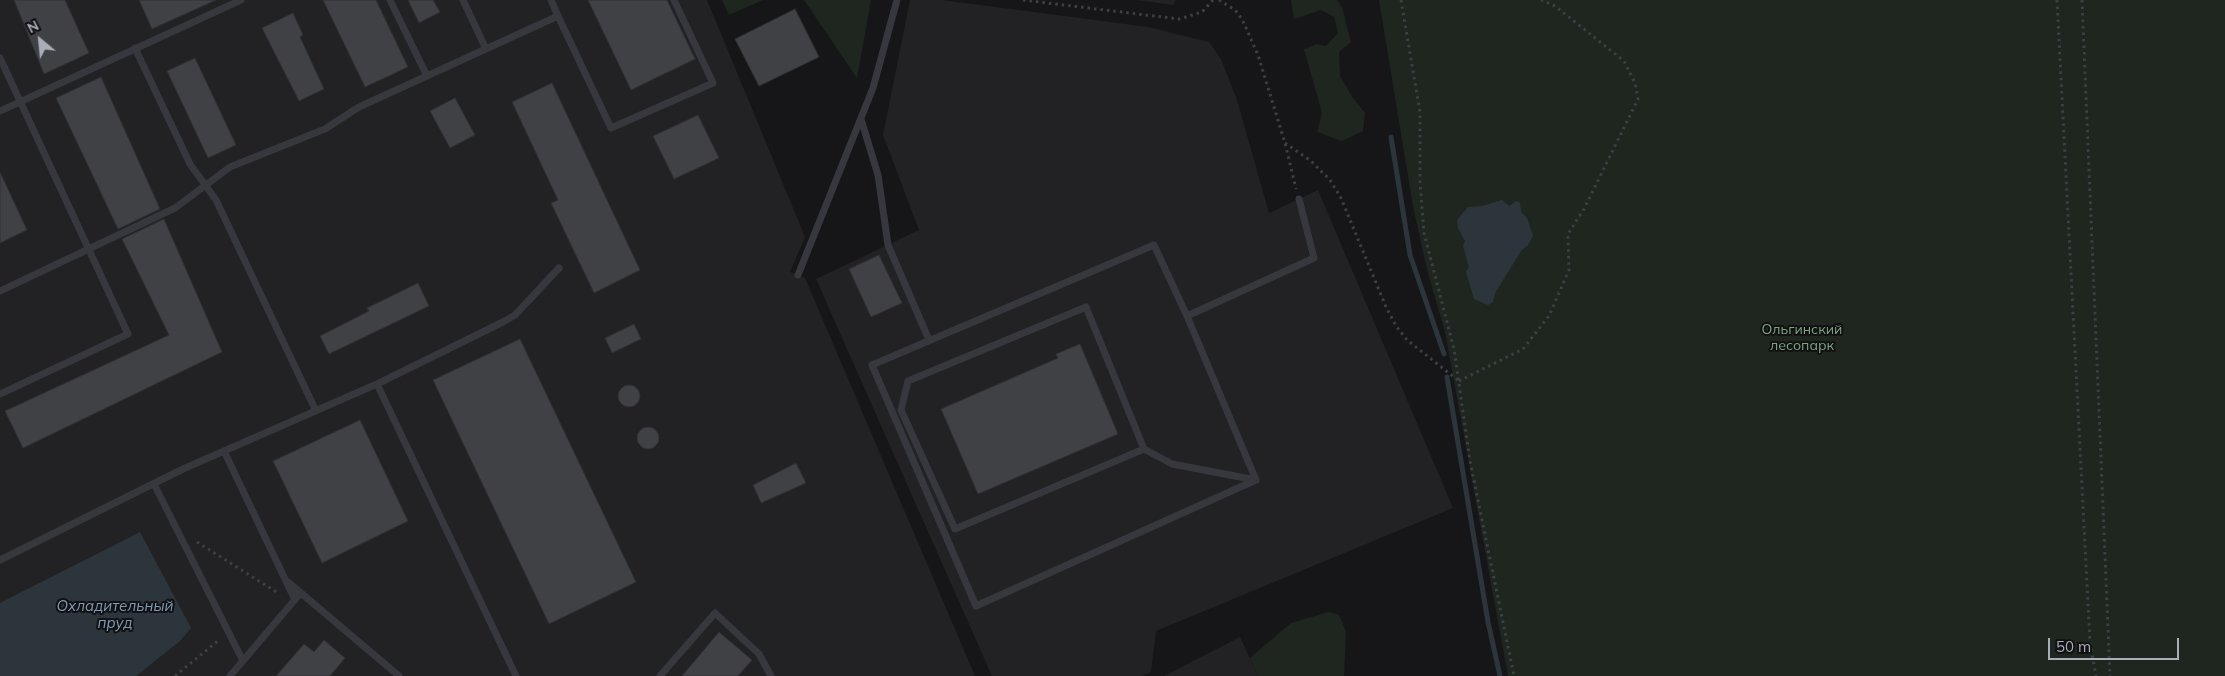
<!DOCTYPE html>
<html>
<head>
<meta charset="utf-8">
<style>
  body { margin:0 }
  #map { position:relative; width:2225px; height:676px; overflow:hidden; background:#161618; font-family:Mulish,sans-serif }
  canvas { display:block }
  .north { position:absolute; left:15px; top:15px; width:50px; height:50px; -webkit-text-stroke:4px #111113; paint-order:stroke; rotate:332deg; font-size:14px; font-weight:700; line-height:20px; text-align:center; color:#a8adb8 }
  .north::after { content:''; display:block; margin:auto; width:18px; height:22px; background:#a8adb8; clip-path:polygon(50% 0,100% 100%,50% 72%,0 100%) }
  .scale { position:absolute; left:2048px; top:638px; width:131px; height:22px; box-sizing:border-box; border:2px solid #a8adb8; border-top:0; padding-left:6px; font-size:15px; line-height:18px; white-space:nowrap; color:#a8adb8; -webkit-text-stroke:4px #111113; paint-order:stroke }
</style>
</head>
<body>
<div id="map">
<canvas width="2225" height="676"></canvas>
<div class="north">N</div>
<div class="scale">50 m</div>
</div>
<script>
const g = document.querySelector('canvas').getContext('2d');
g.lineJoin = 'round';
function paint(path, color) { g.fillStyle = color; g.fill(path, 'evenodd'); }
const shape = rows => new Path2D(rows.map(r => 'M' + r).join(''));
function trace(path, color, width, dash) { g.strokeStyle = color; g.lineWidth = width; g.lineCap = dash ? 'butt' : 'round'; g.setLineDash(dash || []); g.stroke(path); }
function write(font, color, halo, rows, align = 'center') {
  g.font = font + ' Mulish,sans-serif'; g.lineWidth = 4; g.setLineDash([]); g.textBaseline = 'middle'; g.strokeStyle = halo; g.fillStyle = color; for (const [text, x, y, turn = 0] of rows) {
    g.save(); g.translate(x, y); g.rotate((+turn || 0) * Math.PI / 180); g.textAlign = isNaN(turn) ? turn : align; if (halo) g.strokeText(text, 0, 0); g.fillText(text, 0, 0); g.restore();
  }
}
paint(shape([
  [0,0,707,0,805,237,790,272,805,278,975,676,0,676],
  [910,0,942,0,1148,27,1209,42,1221,59,1237,100,1269,213,1318,190,1453,508,1156,631,1151,672,1142,676,992,676,816,279,919,230,883,135],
  [1135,0,1175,0,1174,5],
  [1240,637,1258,676,1164,676]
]), '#222225');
paint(shape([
  [722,0,763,0,729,15],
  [804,0,871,0,857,78],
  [1291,0,1337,0,1342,7,1351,42,1339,52,1340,76,1353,98,1365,113,1363,131,1342,141,1317,132,1322,113,1304,49,1317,44,1326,46,1338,33,1334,17,1321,10,1294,19],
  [1379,0,2225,0,2225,676,1508,676,1445,332,1427,270,1413,206],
  [1328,612,1339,615,1346,631,1344,676,1258,676,1250,658,1291,623]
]), '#1e261f');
paint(shape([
  [1502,200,1509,206,1516,201,1520,203,1521,212,1527,218,1533,236,1528,245,1521,251,1495,293,1493,302,1488,305,1474,299,1466,272,1469,267,1463,246,1465,241,1458,228,1457,220,1468,207,1482,206],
  [140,532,191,628,180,641,136,676,0,676,0,603]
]), '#2c353c');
trace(shape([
  [1391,137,1410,255,1444,354],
  [1447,377,1488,622,1500,676]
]), '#2c353c', 5);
const building = shape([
  [14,0,65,0,89,53,44,74,14,0],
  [139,0,216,0,152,29,139,0],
  [323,0,376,0,408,67,365,87,323,0],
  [408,0,433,0,440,12,419,23,408,0],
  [588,0,667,0,695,59,631,90,588,0],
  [795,9,819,57,759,86,735,39,795,9],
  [293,13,303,35,300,37,324,89,299,101,262,28,293,13],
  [195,58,236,145,208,158,167,71,195,58],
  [101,77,160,209,118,229,56,98,101,77],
  [552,83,640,270,594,293,551,203,558,200,512,102,552,83],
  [455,98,475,135,450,148,430,111,455,98],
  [698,115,719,158,674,179,653,136,698,115],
  [0,172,27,230,0,243,0,172],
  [164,219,222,352,23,448,5,411,169,335,122,239,164,219],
  [879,255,902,303,871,317,849,269,879,255],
  [418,283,429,306,329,354,320,336,369,311,367,308,418,283],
  [634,324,641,339,612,353,605,338,634,324],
  [520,339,636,582,549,624,433,380,520,339],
  [1080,344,1118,434,978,494,941,409,1058,358,1056,354,1080,344],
  '618 396a11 11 0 1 1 22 0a11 11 0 1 1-22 0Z',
  [360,420,408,521,322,563,273,461,360,420],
  '637 438a11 11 0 1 1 22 0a11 11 0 1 1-22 0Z',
  [796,463,806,483,761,503,753,485,796,463],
  [719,632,752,660,738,676,682,676,719,632],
  [324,640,345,658,330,676,276,676,304,644,314,652,324,640]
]);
paint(building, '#404145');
trace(building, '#303034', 1);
trace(shape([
  [1023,0,1179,19,1202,12,1213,0],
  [1219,0,1235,10,1242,19,1258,55,1285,143,1296,189],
  [1401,0,1420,112,1420,181,1424,233,1454,349,1470,461,1514,676],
  [2057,0,2090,643,2096,676],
  [2082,0,2110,676],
  [1285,143,1311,161,1330,180,1341,198,1386,307,1396,326,1407,340,1459,381],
  [1459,381,1523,349,1549,316,1569,270,1568,234,1584,209,1638,99,1635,83,1624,61,1555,6,1541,0],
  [197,542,278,593],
  [175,676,219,640]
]), '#3d3f44', 3, [2.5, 4]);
trace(shape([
  [390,0,427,76],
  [463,0,486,49],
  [558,16,611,128,713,83,674,0],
  [135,48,190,164,216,200,316,411],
  [0,58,128,334,0,394],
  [0,111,241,0],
  [861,119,878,175,888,245,929,340],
  [798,275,873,88,897,0],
  [0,291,175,208,230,167,325,129,359,107,558,16,551,0],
  [1187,316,1256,480,976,606,872,365,1154,245,1187,316,1314,258,1299,199],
  [377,384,516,676],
  [1144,449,955,529,901,410,908,381,1086,307,1144,449,1172,464,1256,480],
  [224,451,295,600],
  [154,484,243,661],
  [0,560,183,469,377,384,503,322,515,315,559,268],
  [288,582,399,676],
  [230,676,298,596],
  [660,676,715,613,759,654,771,676]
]), '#37383d', 7);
write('14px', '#7fa381', '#111113', [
  ["Ольгинский",1802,330],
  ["лесопарк",1802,346]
]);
write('italic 15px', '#7f9bb3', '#111113', [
  ["Охладительный",115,606],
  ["пруд",115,623]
]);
</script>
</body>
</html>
